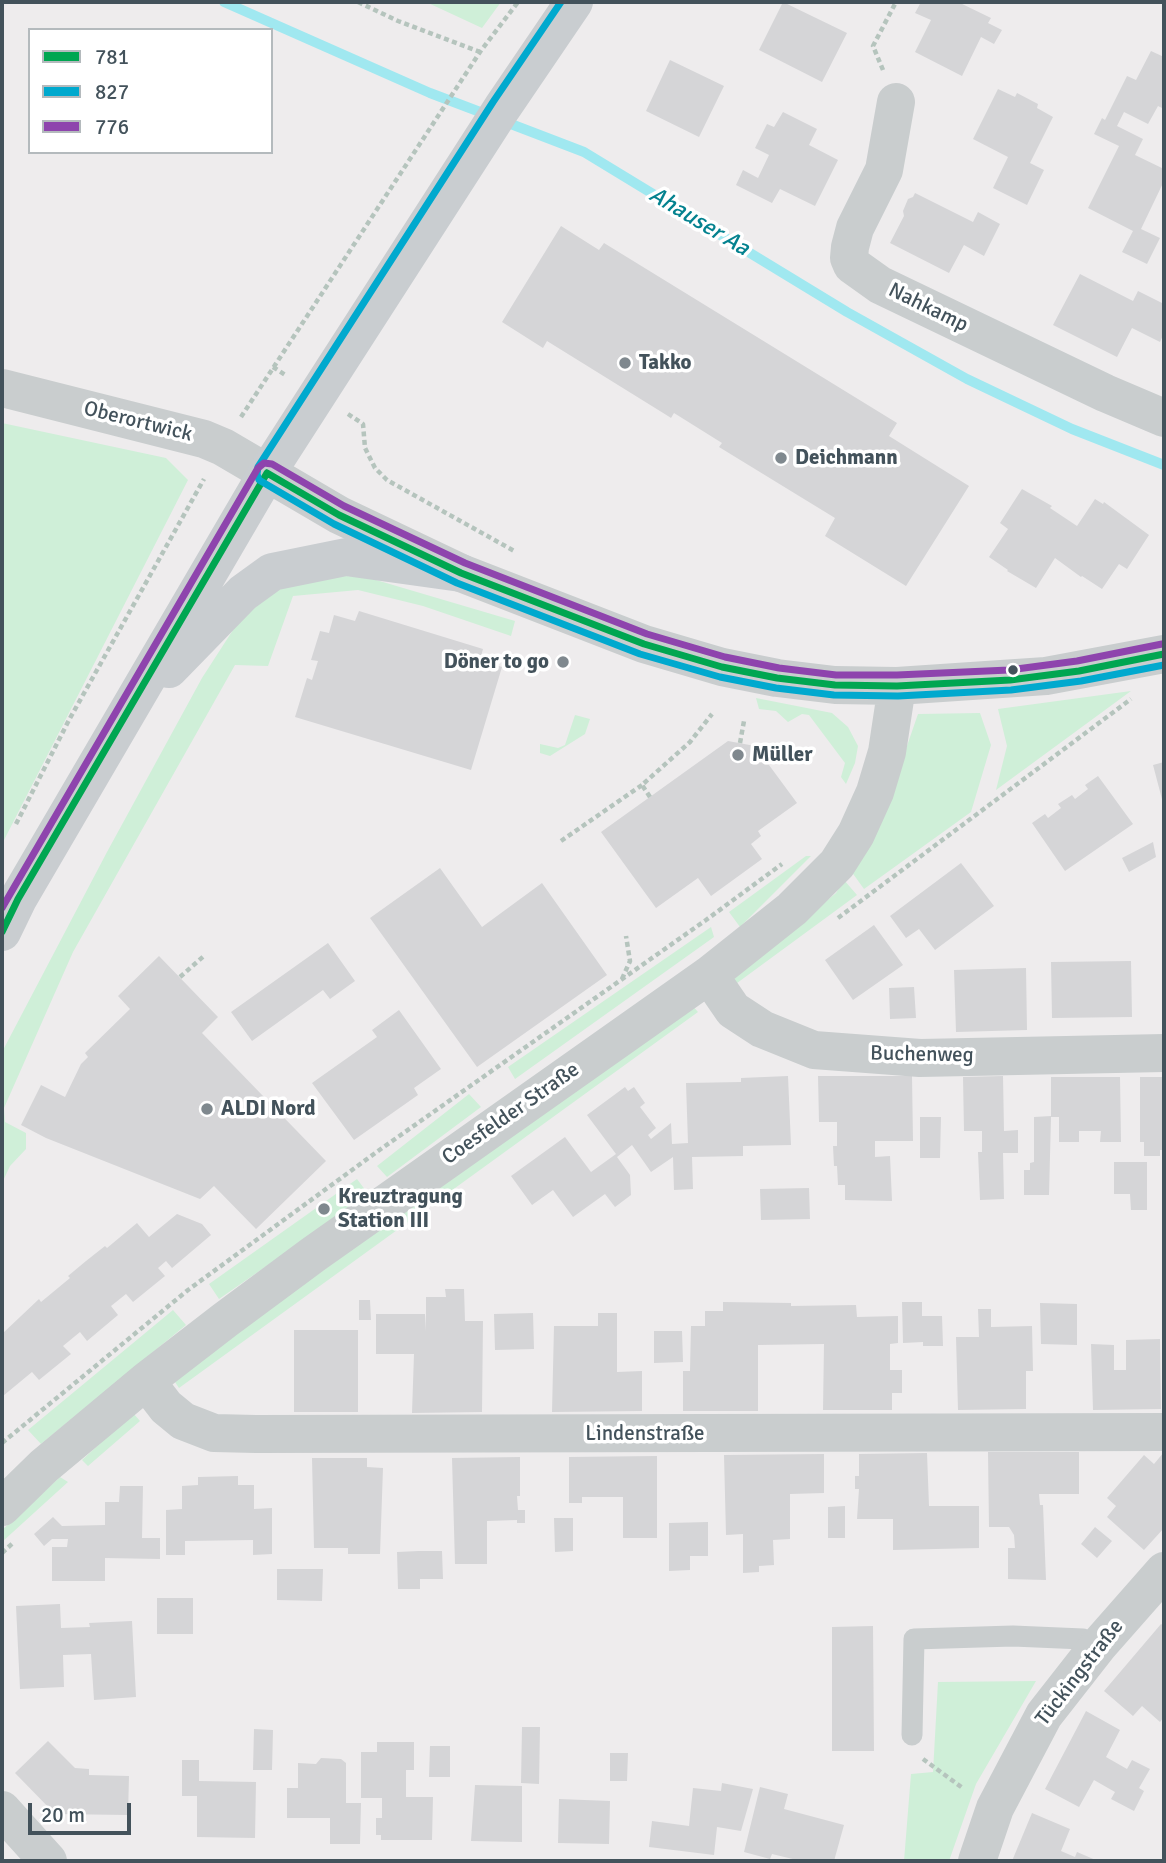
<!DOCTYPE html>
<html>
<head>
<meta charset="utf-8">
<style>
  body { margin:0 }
  #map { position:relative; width:1166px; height:1863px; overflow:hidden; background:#eeeced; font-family:Signika,sans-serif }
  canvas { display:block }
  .frame { position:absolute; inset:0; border:4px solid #43525b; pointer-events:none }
  .legend { position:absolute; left:28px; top:28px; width:245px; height:126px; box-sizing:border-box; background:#fff; border:2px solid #b4babd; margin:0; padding:9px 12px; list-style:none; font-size:21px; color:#43525b }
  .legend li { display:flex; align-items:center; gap:14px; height:35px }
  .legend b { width:35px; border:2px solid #b4babd }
  .scale { position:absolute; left:28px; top:1803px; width:103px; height:32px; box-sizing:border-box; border:4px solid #43525b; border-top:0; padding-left:9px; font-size:21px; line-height:24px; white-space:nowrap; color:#43525b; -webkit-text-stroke:5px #fff; paint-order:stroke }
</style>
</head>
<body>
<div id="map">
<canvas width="1166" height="1863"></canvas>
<div class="frame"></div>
<ul class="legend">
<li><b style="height:9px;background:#00a651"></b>781</li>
<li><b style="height:9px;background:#00a9ce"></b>827</li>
<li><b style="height:9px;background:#8e44ad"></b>776</li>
</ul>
<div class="scale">20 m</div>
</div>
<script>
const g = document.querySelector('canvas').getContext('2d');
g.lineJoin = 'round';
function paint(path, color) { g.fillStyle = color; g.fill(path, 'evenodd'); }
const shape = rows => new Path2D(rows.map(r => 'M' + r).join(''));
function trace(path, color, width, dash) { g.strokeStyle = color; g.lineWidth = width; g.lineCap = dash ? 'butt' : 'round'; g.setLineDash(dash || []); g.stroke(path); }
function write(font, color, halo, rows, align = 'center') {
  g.font = font + ' Signika,sans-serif'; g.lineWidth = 7; g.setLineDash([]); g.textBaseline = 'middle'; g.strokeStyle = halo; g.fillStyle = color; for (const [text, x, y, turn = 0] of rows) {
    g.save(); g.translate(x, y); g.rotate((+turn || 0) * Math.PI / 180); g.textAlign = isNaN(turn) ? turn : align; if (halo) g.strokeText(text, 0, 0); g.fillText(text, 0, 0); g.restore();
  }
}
paint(shape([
  [426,2,501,2,482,28],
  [2,423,166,458,188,480,2,844],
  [324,575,366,577,515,621,511,636,423,606,358,590,293,596,268,666,235,665,73,952,4,1108,5,1122,26,1133,26,1149,10,1166,2,1183,2,1052,107,852,202,678,242,616,282,583],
  [1131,691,996,790,1007,746,998,709],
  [756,698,832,713,848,727,858,746,855,763,846,784,841,777,845,763,809,715,802,714,788,722,776,711,759,709],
  [980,713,991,745,971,812,864,889,851,871,890,795,918,714],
  [575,715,590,719,585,734,550,756,540,753,540,744,558,748,565,745],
  [806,856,811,856,740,927,729,912],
  [844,880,857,895,733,986,733,978,836,893],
  [711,927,714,937,515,1079,508,1067],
  [691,1004,698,1012,179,1388,173,1379],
  [469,1094,481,1107,387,1177,377,1166],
  [357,1179,369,1195,219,1299,209,1284],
  [173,1310,186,1325,41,1444,28,1430],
  [133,1413,140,1421,88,1466,82,1460],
  [60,1477,68,1482,2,1542,2,1530],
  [1036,1681,976,1784,949,1861,904,1861,911,1774,933,1772,938,1682]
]), '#cfefd8');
trace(shape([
  [224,2,430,93,488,115],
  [503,121,584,152,847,312,967,379,1072,429,1164,465]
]), '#a0e8f0', 10);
paint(shape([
  [783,2,847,33,822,82,759,50],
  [921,2,958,2,991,18,988,23,1002,30,994,44,981,37,962,76,915,52,931,20,915,13],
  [1151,51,1164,57,1164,109,1158,106,1148,124,1124,112,1117,126,1143,139,1135,155,1164,169,1164,181,1141,229,1160,238,1147,264,1122,252,1133,231,1088,208,1119,146,1094,134,1102,118,1105,120,1127,76,1136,80],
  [670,60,724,86,699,137,646,111],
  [998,89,1015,97,1017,93,1038,104,1037,108,1053,117,1030,163,1044,170,1027,205,993,188,1008,157,973,139],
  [783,112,817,129,809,145,838,160,815,206,780,189,772,203,736,185,743,170,758,178,769,155,755,148,767,124,774,127],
  [915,193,973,222,978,212,1000,224,984,256,964,245,949,273,890,243,904,216,903,211,908,199,913,197],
  [561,226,599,250,604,243,897,423,889,436,969,486,906,586,825,536,835,518,719,447,722,443,674,413,671,418,668,416,547,341,543,348,502,322],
  [1080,274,1133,301,1138,291,1164,304,1164,333,1160,342,1132,328,1117,357,1053,325],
  [1022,489,1052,506,1050,508,1077,526,1095,499,1103,504,1104,502,1149,535,1127,569,1119,564,1102,589,1082,576,1081,577,1055,558,1036,588,1007,571,1008,570,989,557,1008,529,1000,523],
  [359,611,483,649,480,660,502,667,471,770,295,717,307,678,312,680,318,661,311,660,320,631,329,633,334,615,355,621],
  [728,741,755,746,797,803,758,831,761,836,751,844,762,859,711,896,698,878,656,908,601,832],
  [1164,762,1164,803,1163,803,1153,765],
  [1098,776,1133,824,1065,871,1032,823,1045,814,1048,818,1061,808,1058,804,1072,795,1075,799,1088,789,1085,785],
  [1153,842,1156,857,1129,872,1122,858],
  [961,863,994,906,935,950,919,929,906,938,890,916],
  [440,868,482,927,542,883,607,975,477,1067,370,918],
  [874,925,903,965,853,1000,825,960],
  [328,943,355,981,330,999,323,990,252,1041,231,1012],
  [159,956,218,1017,202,1033,326,1161,256,1229,214,1186,200,1199,46,1138,21,1125,41,1085,65,1097,81,1064,88,1057,85,1053,130,1009,118,996],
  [1131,961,1132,1017,1052,1018,1051,962],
  [1026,968,1027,1030,956,1032,954,970],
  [914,987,916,1018,890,1019,889,988],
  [399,1010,441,1069,414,1088,418,1095,354,1140,312,1083,377,1037,372,1030],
  [788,1076,791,1145,743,1146,743,1156,692,1157,693,1189,674,1190,673,1157,651,1172,632,1145,617,1157,630,1175,631,1195,615,1207,605,1194,573,1217,553,1190,532,1205,511,1176,565,1137,591,1172,616,1154,587,1115,625,1087,628,1091,634,1087,645,1103,640,1107,656,1128,648,1135,651,1139,671,1123,672,1144,688,1143,686,1083,741,1082,741,1078],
  [818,1076,912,1076,913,1141,875,1141,875,1157,890,1156,892,1201,845,1200,845,1185,838,1185,837,1166,834,1166,833,1146,837,1146,837,1122,819,1122],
  [1003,1076,1004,1131,1018,1130,1018,1153,1003,1153,1004,1199,980,1200,978,1152,982,1152,982,1131,964,1131,963,1077],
  [1051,1077,1120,1077,1121,1142,1100,1142,1101,1131,1079,1131,1079,1142,1059,1142,1059,1117,1051,1117,1049,1195,1024,1195,1024,1170,1030,1170,1030,1163,1034,1162,1034,1117,1051,1116],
  [1140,1077,1164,1077,1164,1150,1160,1150,1160,1156,1144,1156,1144,1142,1140,1142],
  [920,1117,941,1117,940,1158,920,1158],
  [1114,1162,1147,1162,1147,1210,1131,1210,1130,1194,1114,1194],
  [809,1188,810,1219,761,1220,760,1189],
  [177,1214,202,1224,211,1235,172,1268,166,1261,158,1268,165,1276,133,1302,126,1294,111,1306,118,1315,87,1341,80,1332,63,1346,71,1354,39,1380,32,1372,3,1396,2,1334,39,1299,41,1302,70,1278,68,1276,86,1261,105,1246,107,1248,137,1223,149,1237],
  [445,1289,464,1289,465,1321,483,1321,482,1412,412,1413,414,1354,376,1354,376,1314,425,1314,426,1331,426,1297,446,1297],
  [359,1300,370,1300,371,1320,359,1320],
  [723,1302,791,1303,791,1306,856,1305,857,1317,898,1316,898,1343,890,1344,890,1370,902,1370,902,1393,892,1393,892,1410,823,1410,824,1344,758,1345,758,1411,683,1411,683,1371,690,1371,691,1326,705,1326,705,1311,723,1311],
  [902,1302,922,1302,922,1316,942,1316,943,1346,923,1346,923,1342,903,1343],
  [1040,1303,1077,1304,1077,1345,1041,1344],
  [978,1309,991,1309,991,1327,1032,1326,1033,1371,1026,1371,1026,1409,958,1410,956,1337,979,1337],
  [533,1313,534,1349,495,1350,494,1314],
  [598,1313,617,1313,617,1372,642,1371,642,1411,552,1412,554,1326,598,1326],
  [294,1330,358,1330,358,1412,294,1412],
  [654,1331,682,1331,683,1362,654,1363],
  [1160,1339,1161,1409,1093,1410,1091,1344,1114,1345,1114,1370,1126,1370,1126,1340],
  [988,1452,1079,1452,1079,1494,1039,1494,1040,1505,1043,1505,1046,1580,1008,1579,1008,1548,1015,1548,1014,1535,1009,1527,989,1527],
  [1164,1452,1164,1528,1144,1550,1107,1517,1116,1506,1107,1498,1144,1455,1154,1464],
  [927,1453,929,1506,979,1506,979,1548,893,1550,893,1519,857,1519,859,1489,855,1489,855,1476,859,1476,859,1454],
  [824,1454,824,1493,790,1494,790,1539,773,1540,774,1565,759,1566,759,1572,743,1573,743,1534,726,1535,724,1455],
  [657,1456,657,1538,623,1538,623,1497,582,1497,582,1503,569,1503,569,1457],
  [520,1457,520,1496,517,1496,518,1510,525,1510,525,1523,517,1523,517,1520,487,1521,487,1564,455,1564,452,1458],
  [312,1458,367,1458,367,1467,383,1468,380,1554,348,1554,348,1548,314,1548],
  [238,1476,238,1485,254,1485,254,1509,272,1508,272,1554,253,1555,253,1540,185,1541,185,1555,166,1555,166,1510,182,1509,182,1486,198,1485,198,1477],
  [120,1486,143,1486,142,1538,160,1538,160,1559,105,1558,105,1581,52,1581,52,1547,67,1547,68,1539,52,1539,44,1546,34,1534,53,1517,62,1526,105,1525,105,1502,119,1502],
  [845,1506,845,1538,828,1538,828,1507],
  [554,1518,573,1518,573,1551,555,1552],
  [708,1522,708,1556,690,1556,690,1570,669,1571,669,1523],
  [1095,1527,1112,1541,1097,1558,1081,1544],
  [419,1551,442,1551,443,1579,420,1579,420,1589,398,1589,397,1552],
  [277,1569,323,1569,322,1601,277,1600],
  [157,1598,193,1598,193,1634,157,1634],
  [60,1604,61,1628,90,1627,89,1623,132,1621,136,1697,94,1700,91,1654,63,1655,64,1687,20,1689,16,1606],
  [1161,1624,1164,1626,1164,1717,1160,1722,1142,1706,1133,1716,1104,1691],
  [873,1626,874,1751,832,1751,832,1627],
  [1086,1711,1120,1730,1106,1757,1127,1769,1132,1760,1150,1769,1139,1788,1144,1791,1134,1811,1111,1799,1115,1792,1094,1780,1079,1807,1045,1789],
  [522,1727,540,1727,539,1784,521,1783],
  [254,1729,273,1730,272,1770,253,1770],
  [48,1741,75,1768,89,1769,89,1775,129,1776,128,1815,55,1814,15,1773],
  [377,1742,414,1742,414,1770,406,1770,406,1797,433,1797,432,1840,381,1840,381,1835,376,1835,376,1818,382,1818,382,1798,361,1798,361,1752,377,1752],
  [430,1746,450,1746,450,1777,429,1777],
  [610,1753,628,1753,627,1781,610,1781],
  [321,1758,341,1759,346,1763,346,1803,361,1803,360,1844,330,1844,330,1818,287,1818,287,1788,298,1788,298,1763,316,1764],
  [182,1760,199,1760,199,1781,256,1782,255,1838,197,1837,197,1796,182,1796],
  [722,1783,753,1789,741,1831,717,1827,714,1855,649,1847,652,1821,689,1826,693,1788,721,1791],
  [475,1785,522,1786,522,1842,471,1841],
  [760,1787,788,1794,784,1809,844,1825,834,1861,801,1861,772,1854,770,1859,744,1852],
  [559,1799,610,1801,609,1844,558,1843],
  [1032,1813,1070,1829,1061,1851,1075,1857,1077,1852,1098,1861,1012,1861]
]), '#d5d5d7');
trace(shape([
  [358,2,398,21,480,52],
  [883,70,873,46,896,2],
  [273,367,287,376],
  [348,414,363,424,365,448,375,468,387,480,516,552],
  [241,417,480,52,518,2],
  [740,743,744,721],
  [650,797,642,785,690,742,712,714],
  [16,824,69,720,204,479],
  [561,841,642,785],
  [838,918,1131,699],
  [180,977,205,955],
  [622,979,630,961,626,936],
  [2,1443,188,1290,378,1151,706,920,782,864],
  [2,1553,14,1542],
  [923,1759,964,1789]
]), '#b5c4bd', 4.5, [5, 3.5]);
trace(shape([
  [912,1735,914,1639,1013,1636,1083,1639,1098,1646]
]), '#c9cdce', 21);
trace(shape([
  [896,102,884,170,855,228,850,247,849,258,852,265,880,285,1105,393,1164,418],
  [2,388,204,439,223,447,339,515,461,573,644,644,722,667,777,678,835,685,897,686,1046,676,1164,654],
  [709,975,733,1010,762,1029,814,1050,920,1058,1164,1053],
  [146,1381,166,1407,183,1421,214,1433,256,1434,1164,1432],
  [2,1507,44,1466,146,1381,225,1320,314,1254,709,975,792,909,837,864,856,834,875,792,887,752,897,686],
  [2,1810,48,1861],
  [977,1861,995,1808,1044,1715,1098,1646,1164,1571]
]), '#c9cdce', 38);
trace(shape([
  [169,669,243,593,272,572,346,557,461,573],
  [2,932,18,899,267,473,502,108,574,2]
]), '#c9cdd0', 38);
trace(shape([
  [267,473,339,515,461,573,644,644,722,667,777,678,835,685,897,686,1010,680,1079,671,1164,654],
  [2,932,18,899,267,473]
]), '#00a651', 7);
trace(shape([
  [561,2,493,102,258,467,257,474,259,480,334,524,457,583,640,654,720,677,776,688,834,695,898,696,1011,690,1081,681,1164,665]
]), '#00a9ce', 7);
trace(shape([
  [2,908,258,468,264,463,272,464,344,506,465,563,647,634,725,657,779,668,836,675,897,675,1009,670,1077,661,1162,644]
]), '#8e44ad', 7);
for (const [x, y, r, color] of [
  [625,363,7,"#7f888e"],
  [781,458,7,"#7f888e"],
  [563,662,7,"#7f888e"],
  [1013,670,6,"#43525b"],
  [738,755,7,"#7f888e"],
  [207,1109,7,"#7f888e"],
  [324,1209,7,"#7f888e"]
]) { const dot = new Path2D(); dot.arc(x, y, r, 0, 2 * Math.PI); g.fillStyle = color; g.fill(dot); trace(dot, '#fff', 2.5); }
write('21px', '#43525b', '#fff', [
  ["Nahkamp",928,308,26],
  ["Oberortwick",138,422,14],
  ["Buchenweg",922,1055,1],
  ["Coesfelder Straße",511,1114,-35],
  ["Lindenstraße",645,1434],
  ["Tückingstraße",1080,1673,-52]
]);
write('bold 21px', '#43525b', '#fff', [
  ["Takko",639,363],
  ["Deichmann",795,458],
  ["Döner to go",549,662,"right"],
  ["Müller",752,755],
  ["ALDI Nord",221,1109],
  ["Kreuztragung",338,1197],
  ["Station III",338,1221]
], 'left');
write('italic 23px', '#04828f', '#fff', [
  ["Ahauser Aa",699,222,31]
]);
</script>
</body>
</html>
